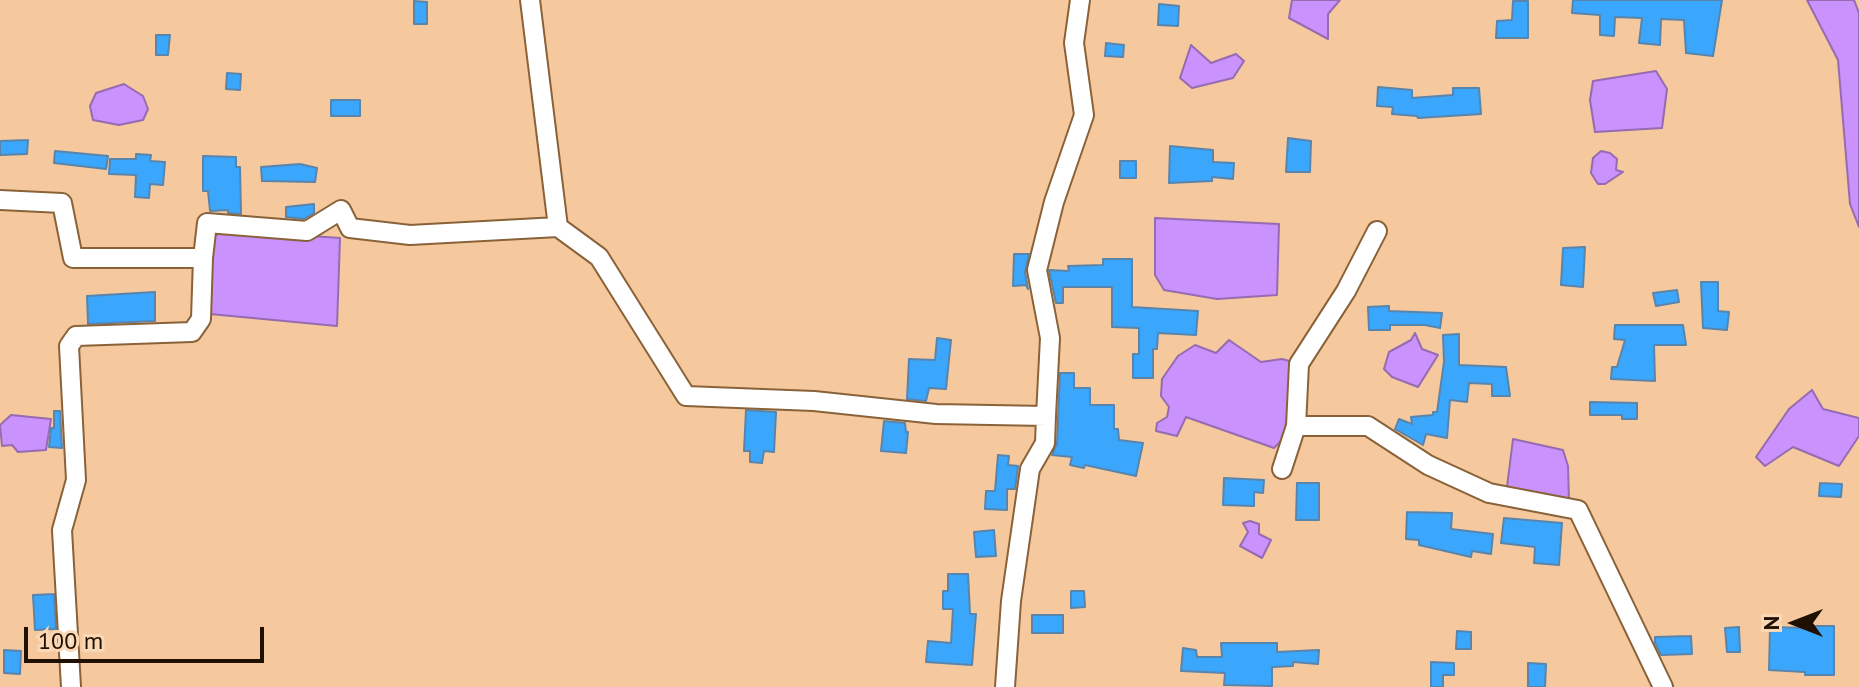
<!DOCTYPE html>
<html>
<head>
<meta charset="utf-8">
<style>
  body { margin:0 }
  #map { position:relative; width:1859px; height:687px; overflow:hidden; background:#f5c99d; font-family:"PT Sans",sans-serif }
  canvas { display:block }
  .north { position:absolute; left:1755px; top:583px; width:80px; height:80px; -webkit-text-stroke:6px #fbd8b5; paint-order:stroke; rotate:270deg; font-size:22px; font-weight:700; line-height:32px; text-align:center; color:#1f1002 }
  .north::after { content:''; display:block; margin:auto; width:28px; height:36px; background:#1f1002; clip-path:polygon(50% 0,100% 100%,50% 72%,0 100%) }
  .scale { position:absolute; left:24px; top:627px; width:240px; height:36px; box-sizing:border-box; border:4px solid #1f1002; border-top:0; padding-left:10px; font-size:24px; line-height:28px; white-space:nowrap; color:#1f1002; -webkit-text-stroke:6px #fbd8b5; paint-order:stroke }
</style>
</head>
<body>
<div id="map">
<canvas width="1859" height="687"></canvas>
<div class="north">N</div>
<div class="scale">100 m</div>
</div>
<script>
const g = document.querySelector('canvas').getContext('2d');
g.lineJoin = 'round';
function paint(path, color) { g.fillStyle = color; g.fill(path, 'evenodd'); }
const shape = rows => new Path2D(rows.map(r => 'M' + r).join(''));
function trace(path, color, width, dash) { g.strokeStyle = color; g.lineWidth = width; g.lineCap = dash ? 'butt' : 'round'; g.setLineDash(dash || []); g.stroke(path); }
const water = shape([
  [1292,0,1340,0,1328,14,1328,39,1289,18,1292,0],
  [1807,0,1854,0,1859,13,1859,227,1850,204,1838,60,1807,0],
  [1191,45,1211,63,1236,54,1244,61,1233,78,1192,88,1180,78,1191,45],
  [1656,71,1667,89,1662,128,1595,132,1590,100,1593,81,1656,71],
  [124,84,143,96,148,109,143,120,119,125,93,120,90,106,96,93,124,84],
  [1601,151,1610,153,1617,159,1616,170,1623,172,1605,184,1598,184,1591,173,1593,158,1601,151],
  [1155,218,1279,224,1277,295,1217,299,1164,290,1155,275,1155,218],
  [225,230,340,238,337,326,210,314,213,237,225,230],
  [1415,333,1422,349,1438,355,1418,387,1392,377,1384,369,1389,352,1411,340,1415,333],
  [1229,340,1261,362,1282,359,1293,362,1288,434,1274,448,1186,417,1177,436,1156,431,1157,423,1167,417,1169,407,1161,396,1162,379,1178,356,1195,345,1216,353,1229,340],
  [1812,390,1823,409,1859,418,1859,436,1839,466,1793,447,1765,466,1756,457,1789,409,1812,390],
  [11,415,51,419,46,450,18,452,12,445,2,446,0,425,11,415],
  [1513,439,1563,450,1568,466,1569,502,1530,496,1507,487,1513,439],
  [1250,521,1259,524,1259,534,1271,540,1262,558,1240,546,1248,532,1243,523,1250,521]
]);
paint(water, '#c992fc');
trace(water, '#966bb1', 2);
const building = shape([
  [1573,0,1722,0,1713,56,1686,53,1684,20,1661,19,1660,45,1639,43,1642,18,1615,17,1614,36,1600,35,1600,15,1572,13,1573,0],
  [414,1,427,2,427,24,414,24,414,1],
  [1513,1,1528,1,1528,38,1496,38,1497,21,1512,20,1513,1],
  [1159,4,1179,6,1178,26,1158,25,1159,4],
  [156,35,170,35,168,55,156,55,156,35],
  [1106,43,1124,45,1123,57,1105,56,1106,43],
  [227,73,241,74,240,90,226,89,227,73],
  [1378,87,1412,90,1412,98,1453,95,1453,88,1479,88,1481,114,1418,118,1417,116,1392,114,1393,107,1377,106,1378,87],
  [331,100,360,100,360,116,331,116,331,100],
  [1288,138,1311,141,1310,172,1286,172,1288,138],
  [28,140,27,154,0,155,0,141,28,140],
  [1170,146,1213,150,1213,162,1234,163,1233,179,1212,177,1212,181,1169,183,1170,146],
  [55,151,108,156,106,169,54,163,55,151],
  [136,154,151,155,150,161,165,162,163,185,150,184,149,198,135,197,136,175,109,174,110,159,136,159,136,154],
  [203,156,236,157,236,167,240,167,241,214,228,213,228,210,210,211,208,191,203,191,203,156],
  [1120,161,1136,161,1136,178,1120,178,1120,161],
  [300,164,317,168,315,182,262,181,261,167,300,164],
  [314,204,314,213,304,219,286,217,286,207,314,204],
  [1585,247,1583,287,1561,285,1563,248,1585,247],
  [1014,254,1029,254,1025,272,1028,289,1026,285,1013,286,1014,254],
  [1103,259,1132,259,1132,307,1198,311,1196,335,1158,333,1157,349,1153,349,1153,378,1133,378,1133,354,1139,354,1139,328,1112,327,1112,287,1063,287,1063,303,1056,303,1049,270,1069,271,1068,266,1103,265,1103,259],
  [1701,282,1718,282,1718,311,1729,312,1727,330,1703,328,1701,282],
  [1677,290,1679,302,1656,306,1653,293,1677,290],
  [155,292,155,321,88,324,87,296,155,292],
  [1389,306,1389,311,1442,313,1440,328,1425,325,1390,325,1390,330,1369,330,1368,307,1389,306],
  [1615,325,1683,325,1686,345,1654,345,1655,381,1611,379,1612,367,1617,367,1625,340,1614,339,1615,325],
  [1459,334,1459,365,1506,367,1510,396,1492,396,1492,384,1469,383,1467,402,1450,400,1447,438,1426,434,1423,445,1395,429,1399,419,1412,424,1411,417,1433,415,1433,412,1437,412,1444,362,1443,335,1459,334],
  [937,338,951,340,946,389,929,388,926,401,907,399,909,359,935,360,937,338],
  [1060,373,1074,373,1074,388,1090,388,1090,405,1114,405,1114,429,1118,429,1119,440,1143,443,1136,476,1085,465,1084,468,1070,465,1072,457,1052,455,1057,443,1060,373],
  [1590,402,1637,403,1637,419,1622,419,1622,415,1590,415,1590,402],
  [746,410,776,412,774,452,764,451,762,463,750,462,750,451,744,451,746,410],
  [54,411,60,411,62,448,49,447,51,428,54,428,54,411],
  [884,421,905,423,906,432,908,432,906,453,881,451,884,421],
  [998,455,1009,456,1008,465,1018,466,1015,489,1007,489,1007,510,985,509,986,491,995,491,998,455],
  [1224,478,1264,480,1263,493,1254,492,1254,506,1223,505,1224,478],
  [1297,483,1319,483,1319,520,1296,520,1297,483],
  [1820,483,1842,484,1841,497,1819,496,1820,483],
  [1407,512,1452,513,1451,529,1493,534,1491,554,1472,551,1471,557,1419,545,1419,540,1406,539,1407,512],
  [1504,518,1562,523,1559,565,1534,563,1535,547,1501,543,1504,518],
  [994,530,996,556,976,557,974,532,994,530],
  [948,574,968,574,970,614,976,614,972,665,926,662,928,641,951,643,953,609,943,609,943,591,948,591,948,574],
  [1071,591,1084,591,1085,607,1071,608,1071,591],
  [54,594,56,629,35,630,33,595,54,594],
  [1032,615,1063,615,1063,633,1032,633,1032,615],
  [1805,626,1834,626,1834,675,1805,675,1805,672,1769,670,1770,627,1805,628,1805,626],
  [1739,627,1740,652,1727,652,1725,628,1739,627],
  [1457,631,1471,632,1471,649,1456,649,1457,631],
  [1691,636,1692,654,1661,655,1655,643,1655,637,1691,636],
  [1221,643,1277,643,1277,652,1319,650,1318,664,1293,662,1293,666,1272,667,1272,686,1224,685,1225,673,1181,671,1183,648,1196,650,1197,657,1222,657,1221,643],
  [4,650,21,651,20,674,4,673,4,650],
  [1431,662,1454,663,1454,675,1443,675,1443,687,1431,687,1431,662],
  [1528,663,1546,664,1545,687,1528,687,1528,663]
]);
paint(building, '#3ba7fc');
trace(building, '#5984ab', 2);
const street = shape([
  [0,200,62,203,73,258,203,258,207,223,307,231,341,210,350,228,410,235,558,227,530,0],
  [558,227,599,257,686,396,814,401,936,414,1046,416,1045,443,1030,469,1011,601,1005,687],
  [1046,416,1050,338,1037,270,1054,202,1084,115,1074,43,1080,0],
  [1296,426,1299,364,1346,291,1377,231],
  [1282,469,1296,426,1368,426,1428,465,1489,493,1578,510,1663,687],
  [71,687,62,530,76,480,69,346,76,336,192,332,201,319,203,258]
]);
trace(street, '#896239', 22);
trace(street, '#fff', 18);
</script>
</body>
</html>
